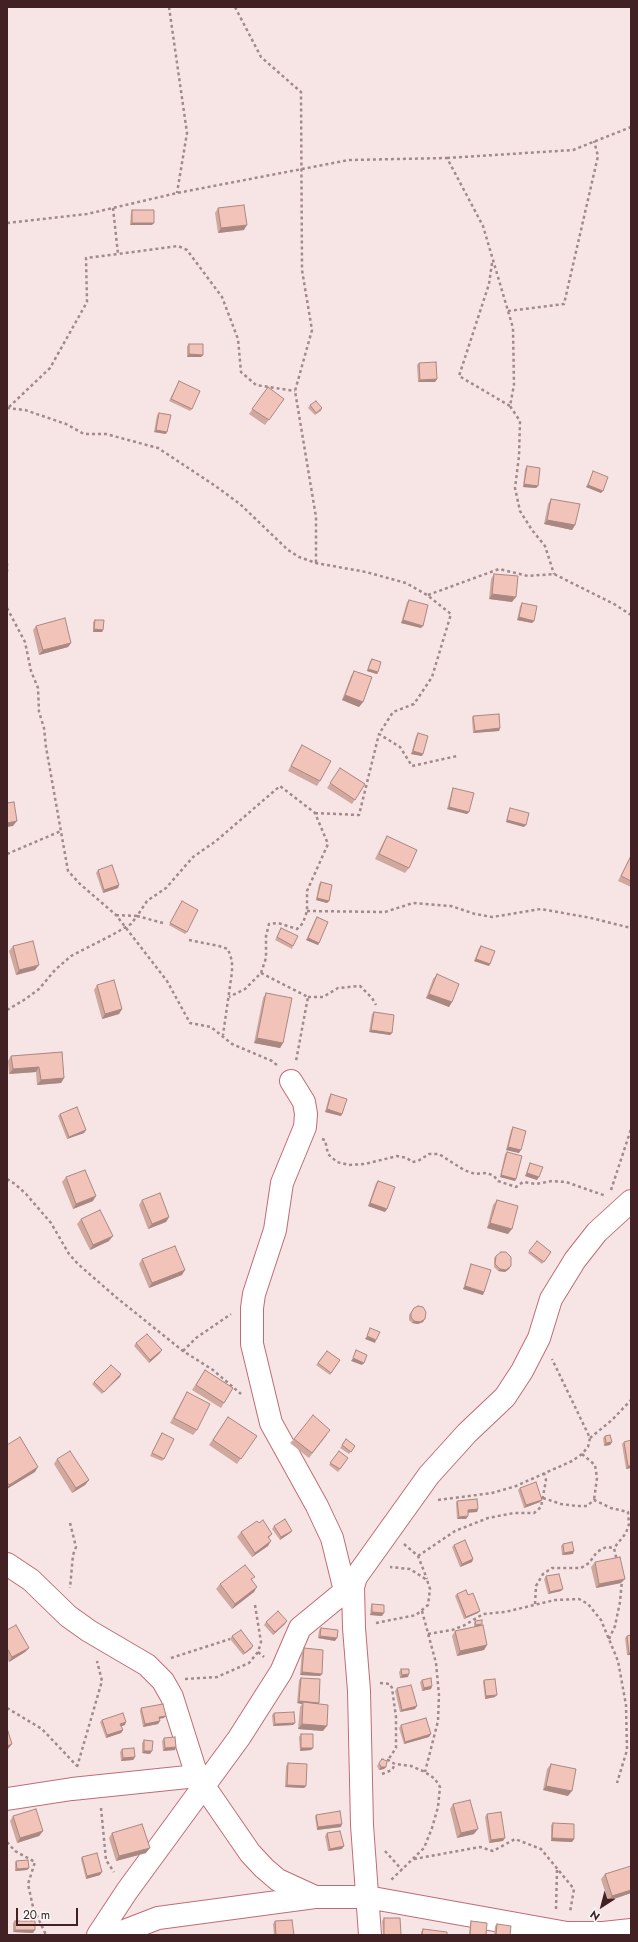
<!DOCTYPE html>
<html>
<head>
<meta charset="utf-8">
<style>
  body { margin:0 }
  #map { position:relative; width:638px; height:1942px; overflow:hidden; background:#f7e5e6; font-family:Jost,sans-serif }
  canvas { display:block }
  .frame { position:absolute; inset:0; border:8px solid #422124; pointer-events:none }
  .north { position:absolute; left:582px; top:1886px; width:40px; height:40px; -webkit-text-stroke:3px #f7f7f7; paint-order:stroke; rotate:216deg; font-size:11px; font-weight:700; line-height:16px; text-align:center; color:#422124 }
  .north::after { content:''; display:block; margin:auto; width:14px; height:18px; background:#422124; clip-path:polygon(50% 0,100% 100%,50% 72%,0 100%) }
  .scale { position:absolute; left:16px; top:1908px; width:62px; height:18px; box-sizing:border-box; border:2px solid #422124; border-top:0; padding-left:5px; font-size:12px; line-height:14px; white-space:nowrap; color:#422124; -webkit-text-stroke:3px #f7f7f7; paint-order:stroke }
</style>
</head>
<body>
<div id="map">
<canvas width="638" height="1942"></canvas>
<div class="frame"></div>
<div class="north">N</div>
<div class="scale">20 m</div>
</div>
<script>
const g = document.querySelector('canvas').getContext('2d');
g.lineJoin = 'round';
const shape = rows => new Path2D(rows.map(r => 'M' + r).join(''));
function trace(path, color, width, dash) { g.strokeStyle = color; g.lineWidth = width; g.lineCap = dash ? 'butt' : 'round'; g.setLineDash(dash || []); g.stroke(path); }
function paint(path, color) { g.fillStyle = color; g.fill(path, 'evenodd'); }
const minor = shape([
  [291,1081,304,1102,306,1114,305,1127,282,1183,275,1230,254,1294,252,1308,252,1344,271,1423,317,1506,332,1538,345,1591],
  [7,1564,31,1580,68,1616,89,1631,147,1665,163,1681,172,1697,197,1776,250,1853,264,1868,278,1880,315,1897],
  [7,1799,72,1789,197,1776],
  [98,1935,127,1891,239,1738,281,1672,300,1628,345,1591,353,1587],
  [114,1935,158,1918,315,1897,367,1897,567,1933,603,1933,631,1930],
  [370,1935,362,1825,359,1691,354,1628,353,1587,356,1577,429,1475,467,1433,505,1397,522,1371,539,1338,551,1299,575,1260,597,1232,631,1201]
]);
trace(minor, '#be6d75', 24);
trace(shape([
  [169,7,187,133,177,193],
  [235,7,261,57,301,92,302,270,312,330,295,391,316,517,316,563],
  [447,158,573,150,631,127],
  [113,208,118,254,178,246,187,250,222,297,238,339,241,372,256,385,295,391],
  [7,223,87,214,177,193,349,160,447,158,483,226,513,328,514,385,510,406,520,421,519,456,515,488,520,511,532,530,545,546,554,574],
  [492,263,489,284,459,376,510,406],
  [508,311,564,304,598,156,594,141],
  [9,407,50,368,87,302,86,258,118,254],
  [7,408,25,410,66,424,84,434,106,434,158,448,214,485,240,504,288,550,299,557,316,563,366,572,406,583,427,595,451,614,432,677,414,704,393,712,379,734,400,747,412,766,457,756],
  [7,563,7,573],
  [428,595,499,569,528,576,554,574,614,604,631,615],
  [7,608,25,642,31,671,38,688,39,712,44,728,46,747,68,871,80,884,116,915,167,981,190,1023,211,1027,232,1044,272,1061,278,1066],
  [315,813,359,815,379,734],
  [7,854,61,831],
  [307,911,385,912,413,903,451,906,475,914,492,917,541,909,591,918,631,928],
  [116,915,137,916],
  [163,923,137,916,147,901,166,888,193,857,216,841,280,786,315,813,328,844,307,891,307,911,303,923,297,929,278,923,269,924,266,936,266,958,261,973,245,989,229,997],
  [189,940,219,946,228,949,232,961,232,972,223,1035],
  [261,973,308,997,296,1061],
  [308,997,323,997,338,988,360,986,372,998,376,1005],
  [7,1010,24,1000,39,989,55,970,71,956,112,935,131,924,137,916],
  [322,1139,325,1140,328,1154,337,1162,349,1165,365,1164,397,1156,407,1158,412,1162,418,1161,429,1154,439,1154,464,1170,475,1174,487,1173,494,1176,498,1181,516,1187,523,1182,536,1184,552,1181,566,1182,606,1196],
  [7,1179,15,1184,26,1194,51,1223,69,1254,78,1264,117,1298,183,1351,213,1370,241,1394],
  [611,1190,631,1129],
  [183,1351,196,1338,231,1314],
  [590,1438,612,1420,631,1400],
  [582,1454,595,1465,597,1478,594,1500],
  [543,1498,561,1504,577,1506,587,1506,594,1500,611,1508,628,1512,629,1524,626,1533,614,1548],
  [438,1500,492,1493,516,1486,572,1461,582,1454,588,1447,590,1438,552,1359],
  [70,1523,76,1547,73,1555,70,1588],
  [404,1544,418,1556,427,1579],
  [418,1556,455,1531,488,1518,514,1513,534,1513,541,1507,546,1480,544,1473],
  [535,1604,536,1586,543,1574,552,1568,581,1568,589,1563,597,1552,606,1547,614,1548,617,1561],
  [255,1605,261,1642,258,1652,264,1657],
  [422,1611,436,1663,439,1695,438,1721,425,1772],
  [376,1623,416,1615,428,1605,430,1589,427,1580,410,1569,390,1567],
  [428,1634,452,1630,465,1625,483,1614,505,1612,555,1600,579,1599,588,1604,601,1620,618,1661,626,1705,627,1750,617,1783],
  [609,1639,615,1626,620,1602,622,1580],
  [171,1658,230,1639],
  [185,1679,217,1677,249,1663,258,1652],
  [380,1683,390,1684,392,1688,396,1717,396,1748,388,1760],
  [7,1708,42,1729,77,1766],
  [381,1760,388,1760,395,1764,411,1766,425,1772,435,1779,440,1787,438,1807,432,1828,424,1848,391,1880],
  [77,1767,102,1681,97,1661],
  [382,1774,392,1770,395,1764],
  [101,1808,106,1860,114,1872],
  [7,1842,15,1851,35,1862,28,1884,33,1907,46,1935],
  [385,1851,402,1870],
  [414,1859,480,1847,493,1851,515,1839,541,1849,574,1889,570,1912],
  [556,1909,557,1870]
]), '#a2898b', 2.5, [3, 3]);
trace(minor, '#fff', 22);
paint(shape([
  [218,208,244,230,218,233,215,213],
  [132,210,152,225,130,225,131,212],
  [189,344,203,355,201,357,187,357,187,346],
  [419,363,437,379,435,382,418,382,417,365],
  [179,381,192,409,190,411,169,401],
  [268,387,284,399,265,425,249,414],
  [310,405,322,408,321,411,315,415,308,408],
  [159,413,166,434,154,432,157,415],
  [527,466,538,486,536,488,523,487,525,469],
  [593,471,601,493,586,487,592,474],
  [551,499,575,525,572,530,544,524,548,504],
  [494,574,512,602,489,599,491,579],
  [409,600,421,628,401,623,407,602],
  [522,603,534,621,532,623,517,620,520,606],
  [95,620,103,630,102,632,93,632,93,622],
  [36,626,71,643,68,647,39,655,33,630],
  [372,659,378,672,377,674,367,671,370,661],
  [354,671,363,702,359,707,342,700,351,676],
  [473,716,500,728,499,731,473,733,472,718],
  [418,733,422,756,411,754,416,736],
  [302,745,320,781,317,786,288,771,299,750],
  [340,768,365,784,352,804,327,788],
  [453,788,469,812,467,814,447,809,452,790],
  [510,808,524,827,506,822,509,810],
  [387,836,409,868,405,873,375,859,384,841],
  [631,855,631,887,618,881],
  [98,870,119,885,118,888,103,893,96,873],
  [321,882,329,901,327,903,316,900,319,884],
  [182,901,187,932,185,934,169,925],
  [317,917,319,943,318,945,306,940,315,920],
  [281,928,293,946,292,949,275,940],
  [13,946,35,970,16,975,9,951],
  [481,946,489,966,474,961,479,948],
  [437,974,452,1002,449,1007,426,998,433,979],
  [97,985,122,1009,119,1014,102,1019,94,990],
  [266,993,283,1043,280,1048,254,1043,263,998],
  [374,1012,392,1033,390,1035,369,1032,372,1014],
  [62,1052,64,1078,61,1083,37,1085,36,1072,9,1074,8,1061,11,1056],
  [331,1094,342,1114,341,1116,325,1112,329,1097],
  [60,1114,86,1130,84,1133,67,1139,58,1116],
  [513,1127,519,1153,506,1150,511,1130],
  [507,1152,516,1179,515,1181,500,1177,505,1154],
  [530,1163,537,1180,525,1176,529,1165],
  [66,1177,93,1201,73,1209,62,1182],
  [378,1181,385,1212,368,1206,376,1183],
  [142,1200,169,1217,166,1222,148,1229,139,1205],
  [497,1200,508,1234,487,1228,493,1205],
  [81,1219,109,1241,90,1250,77,1224],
  [537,1241,551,1252,542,1264,528,1253],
  [496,1256,509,1269,505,1272,498,1271,494,1267,494,1258],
  [142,1259,182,1275,149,1288,139,1264],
  [471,1264,484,1292,483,1295,463,1289,470,1267],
  [414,1308,423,1322,418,1324,412,1323,409,1320,409,1315],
  [136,1343,160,1353,149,1363,134,1346],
  [327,1351,340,1360,330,1375,316,1365],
  [205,1370,233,1388,221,1408,192,1390],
  [121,1374,102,1394,92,1384,94,1382],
  [187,1392,197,1430,193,1435,170,1423,184,1397],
  [228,1417,257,1436,237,1464,209,1445],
  [162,1433,164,1459,162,1461,150,1456],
  [327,1435,309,1458,290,1443,294,1439],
  [605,1436,612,1442,610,1445,604,1446,603,1438],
  [346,1439,355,1446,349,1454,340,1448],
  [624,1442,631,1468,626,1469,622,1444],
  [339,1451,348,1458,338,1472,329,1465],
  [57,1459,89,1480,85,1485,72,1493,54,1464],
  [520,1488,540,1502,524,1508,518,1490],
  [457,1501,478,1509,477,1512,468,1512,466,1519,457,1519,456,1503],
  [259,1523,272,1534,269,1538,268,1546,252,1557,237,1537,241,1532],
  [274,1526,292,1531,290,1533,280,1540,272,1529],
  [563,1544,573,1554,562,1555,561,1546],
  [454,1545,473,1559,472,1562,460,1567,452,1547],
  [595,1562,621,1583,596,1588,591,1567],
  [546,1576,561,1591,548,1594,544,1579],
  [252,1580,254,1592,232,1609,216,1589,220,1584],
  [457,1594,468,1595,478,1613,464,1619,455,1596],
  [372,1604,382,1616,370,1615,371,1606],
  [475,1621,481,1626,487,1645,484,1650,457,1656,452,1636,455,1631,474,1627,474,1623],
  [266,1622,285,1624,273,1635,264,1625],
  [321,1628,335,1641,318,1638,319,1630],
  [7,1630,29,1648,25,1652,9,1662,7,1659],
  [631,1635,631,1655,627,1655,625,1638,627,1636],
  [232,1636,253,1646,251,1649,243,1655,230,1639],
  [304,1648,322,1674,320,1676,300,1675,302,1651],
  [401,1669,408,1677,400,1678,399,1672],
  [301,1678,319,1703,318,1704,323,1731,298,1729,300,1707,302,1704,297,1703,299,1680],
  [422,1680,432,1686,431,1689,422,1691,420,1682],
  [484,1680,495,1697,485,1699,483,1682],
  [397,1688,415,1709,400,1712,395,1691],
  [141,1708,164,1718,159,1719,160,1721,158,1724,143,1727,140,1711],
  [274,1713,295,1723,293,1725,273,1726,272,1715],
  [102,1720,125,1725,121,1726,123,1730,121,1733,106,1738,100,1722],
  [401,1725,429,1737,404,1744,399,1728],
  [301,1734,313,1748,311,1750,300,1751,299,1737],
  [164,1738,176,1747,175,1750,163,1751,162,1741],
  [144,1740,150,1754,142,1753,142,1743],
  [122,1749,135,1757,133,1760,121,1761,120,1752],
  [288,1763,306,1786,304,1788,285,1787,286,1766],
  [379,1763,386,1767,384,1769,379,1770,377,1766],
  [551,1764,568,1796,543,1790,547,1769],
  [453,1804,474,1834,457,1838,450,1809],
  [487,1814,503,1841,489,1843,485,1817],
  [316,1815,341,1827,317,1830,315,1817],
  [13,1816,43,1831,39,1836,17,1843,10,1821],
  [553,1823,574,1839,572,1842,551,1841,551,1825],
  [112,1833,146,1853,116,1861,109,1838],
  [327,1833,342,1849,328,1851,325,1836],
  [82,1857,100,1875,86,1879,81,1859],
  [16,1861,29,1868,27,1870,15,1871,15,1863],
  [605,1874,631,1893,608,1901,601,1879],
  [384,1918,401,1935,383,1935,382,1921],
  [15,1921,33,1933,13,1932,13,1923],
  [275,1921,294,1935,274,1935,273,1924],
  [471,1921,486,1935,469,1935,470,1924],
  [497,1924,510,1935,494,1935,495,1926],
  [423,1929,447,1935,421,1935,421,1932]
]), '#d0a89e');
paint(shape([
  [132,223,154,223,152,225,130,225],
  [247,225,244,230,218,233,221,228],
  [189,354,203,355,201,357,187,357],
  [437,379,435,382,418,382,420,380],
  [156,430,167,432,166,434,154,432],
  [524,484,538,486,536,488,523,487],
  [588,485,603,491,601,493,586,487],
  [547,520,575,525,572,530,544,524],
  [492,594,516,597,512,602,489,599],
  [519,617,534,621,532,623,517,620],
  [403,620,423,626,421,628,401,623],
  [94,629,103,630,102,632,93,632],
  [71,643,68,647,39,655,43,650],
  [368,669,378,672,377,674,367,671],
  [345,695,363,702,359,707,342,700],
  [500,728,499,731,473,733,475,731],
  [413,751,423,754,422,756,411,754],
  [449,807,469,812,467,814,447,809],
  [507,820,526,825,524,827,506,822],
  [17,821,13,826,7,827,7,823],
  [119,885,118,888,103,893,104,890],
  [317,898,329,901,327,903,316,900],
  [308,938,319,943,318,945,306,940],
  [476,959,490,964,489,966,474,961],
  [39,965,35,970,16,975,19,970],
  [429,994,452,1002,449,1007,426,998],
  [122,1009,119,1014,102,1019,105,1014],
  [371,1030,392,1033,390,1035,369,1032],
  [257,1038,283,1043,280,1048,254,1043],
  [39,1067,36,1072,9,1074,13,1069],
  [64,1078,61,1083,37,1085,41,1080],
  [327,1109,342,1114,341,1116,325,1112],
  [86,1130,84,1133,67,1139,69,1137],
  [508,1147,521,1150,519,1153,506,1150],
  [527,1173,539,1177,537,1180,525,1176],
  [501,1175,516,1179,515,1181,500,1177],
  [96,1196,93,1201,73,1209,76,1204],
  [370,1203,387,1209,385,1212,368,1206],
  [169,1217,166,1222,148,1229,152,1224],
  [490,1223,512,1229,508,1234,487,1228],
  [113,1236,109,1241,90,1250,93,1245],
  [511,1266,509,1269,505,1272,498,1271,500,1269],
  [185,1270,182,1275,149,1288,152,1283],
  [465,1286,484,1292,483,1295,463,1289],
  [425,1319,423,1322,418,1324,412,1323,414,1321],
  [367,1336,376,1340,375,1343,365,1339],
  [162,1350,160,1353,149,1363,150,1360],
  [353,1358,364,1363,362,1365,351,1361],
  [121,1374,120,1377,102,1394,104,1392],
  [612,1442,610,1445,604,1446,606,1443],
  [628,1466,631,1466,631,1468,626,1469],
  [38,1467,35,1472,7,1489,7,1487,9,1485],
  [89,1480,85,1485,72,1493,76,1488],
  [542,1500,540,1502,524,1508,526,1505],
  [478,1509,477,1512,466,1513,468,1510],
  [468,1516,466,1519,457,1519,459,1517],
  [292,1531,290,1533,280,1540,281,1537],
  [271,1541,268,1546,252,1557,255,1553],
  [574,1551,573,1554,562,1555,564,1553],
  [473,1559,472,1562,460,1567,462,1564],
  [625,1579,621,1583,596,1588,599,1584],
  [257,1587,254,1592,232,1609,235,1604],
  [563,1589,561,1591,548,1594,550,1592],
  [480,1611,478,1613,464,1619,466,1617],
  [372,1612,384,1613,382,1616,370,1615],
  [287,1621,285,1624,273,1635,275,1632],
  [482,1624,480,1626,474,1627,476,1625],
  [320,1636,337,1638,335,1641,318,1638],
  [487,1645,484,1650,457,1656,460,1651],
  [253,1646,251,1649,243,1655,245,1653],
  [29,1648,25,1652,9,1662,12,1657],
  [629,1653,631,1653,631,1655,627,1655],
  [302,1672,322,1674,320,1676,300,1675],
  [409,1674,408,1677,400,1678,402,1675],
  [432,1686,431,1689,422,1691,424,1688],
  [497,1695,495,1697,485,1699,486,1696],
  [299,1701,319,1703,317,1705,303,1702,302,1704,297,1703],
  [417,1706,415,1709,400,1712,402,1710],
  [166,1716,164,1718,157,1719,159,1717],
  [160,1721,158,1724,143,1727,145,1724],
  [126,1722,125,1725,119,1727,120,1724],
  [295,1723,293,1725,273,1726,275,1724],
  [302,1724,327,1726,323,1731,298,1729],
  [123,1730,121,1733,106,1738,107,1735],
  [431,1734,429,1737,404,1744,405,1742],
  [12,1744,8,1749,7,1750,7,1746],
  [176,1747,175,1750,163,1751,165,1748],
  [301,1748,313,1748,311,1750,300,1751],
  [144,1751,152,1751,150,1754,142,1753],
  [135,1757,133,1760,121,1761,123,1758],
  [381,1767,386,1767,384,1769,379,1770],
  [287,1785,306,1786,304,1788,285,1787],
  [546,1786,572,1791,568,1796,543,1790],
  [342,1824,341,1827,317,1830,318,1827],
  [478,1829,474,1834,457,1838,461,1833],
  [43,1831,39,1836,17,1843,20,1838],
  [505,1838,503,1841,489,1843,491,1840],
  [552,1838,574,1839,572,1842,551,1841],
  [344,1846,342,1849,328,1851,330,1849],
  [150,1848,146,1853,116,1861,119,1856],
  [29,1868,27,1870,15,1871,17,1869],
  [102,1872,100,1875,86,1879,87,1876],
  [631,1890,631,1893,608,1901,612,1896],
  [15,1930,35,1930,33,1933,13,1932]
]), '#a98881');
const building = shape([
  [244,205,247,225,221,228,218,208,244,205],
  [132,210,154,210,154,223,132,223,132,210],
  [189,344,203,344,203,355,189,354,189,344],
  [436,362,437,379,420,380,419,363,436,362],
  [179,381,200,391,192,409,171,399,179,381],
  [268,387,284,399,269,420,252,409,268,387],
  [316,401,322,408,316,413,310,405,316,401],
  [159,413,171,415,167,432,156,430,159,413],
  [527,466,540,468,538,486,524,484,527,466],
  [593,471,608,477,603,491,588,485,593,471],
  [551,499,580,504,575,525,547,520,551,499],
  [494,574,518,576,516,597,492,594,494,574],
  [409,600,428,605,423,626,403,620,409,600],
  [522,603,537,606,534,621,519,617,522,603],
  [65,618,71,643,43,650,36,626,65,618],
  [95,620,104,620,103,630,94,629,95,620],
  [372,659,381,662,378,672,368,669,372,659],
  [354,671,372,677,363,702,345,695,354,671],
  [499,714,500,728,475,731,473,716,499,714],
  [418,733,428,736,423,754,413,751,418,733],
  [302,745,331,761,320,781,291,766,302,745],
  [340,768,365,784,355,800,330,783,340,768],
  [453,788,474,793,469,812,449,807,453,788],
  [14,802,17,821,7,823,7,803,14,802],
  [510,808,529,813,526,825,507,820,510,808],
  [387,836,417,850,409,868,379,854,387,836],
  [631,856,631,881,621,876,631,856],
  [112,865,119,885,104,890,98,870,112,865],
  [321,882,332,885,329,901,317,898,321,882],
  [182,901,198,910,187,932,170,923,182,901],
  [317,917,328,922,319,943,308,938,317,917],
  [281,928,298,936,293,946,277,937,281,928],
  [33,941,39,965,19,970,13,946,33,941],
  [481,946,495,951,490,964,476,959,481,946],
  [437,974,459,984,452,1002,429,994,437,974],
  [114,980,122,1009,105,1014,97,985,114,980],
  [266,993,292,998,283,1043,257,1038,266,993],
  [374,1012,394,1015,392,1033,371,1030,374,1012],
  [62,1052,64,1078,41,1080,39,1067,13,1069,11,1056,62,1052],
  [331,1094,347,1099,342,1114,327,1109,331,1094],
  [77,1107,86,1130,69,1137,60,1114,77,1107],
  [513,1127,526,1131,521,1150,508,1147,513,1127],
  [507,1152,522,1156,516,1179,501,1175,507,1152],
  [530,1163,543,1167,539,1177,527,1173,530,1163],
  [85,1170,96,1196,76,1204,66,1177,85,1170],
  [378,1181,395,1187,387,1209,370,1203,378,1181],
  [160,1193,169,1217,152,1224,142,1200,160,1193],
  [497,1200,518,1206,512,1229,490,1223,497,1200],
  [100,1210,113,1236,93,1245,81,1219,100,1210],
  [537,1241,551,1252,544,1262,529,1251,537,1241],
  [175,1246,185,1270,152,1283,142,1259,175,1246],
  [501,1252,506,1252,511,1257,511,1266,506,1270,500,1269,495,1264,496,1256,501,1252],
  [471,1264,491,1270,484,1292,465,1286,471,1264],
  [418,1306,423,1307,426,1312,425,1319,420,1322,414,1321,411,1317,411,1313,414,1308,418,1306],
  [370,1328,380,1332,376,1340,367,1336,370,1328],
  [147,1334,162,1350,150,1360,136,1343,147,1334],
  [356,1350,367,1355,364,1363,353,1358,356,1350],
  [327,1351,340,1360,331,1373,318,1363,327,1351],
  [111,1365,121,1374,104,1392,94,1382,111,1365],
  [205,1370,233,1388,224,1403,196,1385,205,1370],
  [187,1392,210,1404,197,1430,174,1418,187,1392],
  [313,1415,330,1430,312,1453,294,1439,313,1415],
  [228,1417,257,1436,241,1459,213,1440,228,1417],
  [162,1433,174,1439,164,1459,152,1453,162,1433],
  [610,1435,612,1442,606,1443,605,1436,610,1435],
  [20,1437,38,1467,9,1485,7,1482,7,1445,20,1437],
  [346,1439,355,1446,351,1452,342,1445,346,1439],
  [631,1440,631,1466,628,1466,624,1442,631,1440],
  [70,1451,89,1480,76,1488,57,1459,70,1451],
  [339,1451,348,1458,340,1469,330,1463,339,1451],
  [536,1482,542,1500,526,1505,520,1488,536,1482],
  [477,1499,478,1509,468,1510,468,1516,459,1517,457,1501,477,1499],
  [285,1519,292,1531,281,1537,274,1526,285,1519],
  [263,1520,272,1534,268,1537,271,1541,255,1553,241,1532,257,1521,259,1523,263,1520],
  [465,1540,473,1559,462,1564,454,1545,465,1540],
  [572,1542,574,1551,564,1553,563,1544,572,1542],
  [620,1557,625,1579,599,1584,595,1562,620,1557],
  [245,1565,255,1577,251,1579,257,1587,235,1604,220,1584,245,1565],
  [559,1574,563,1589,550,1592,546,1576,559,1574],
  [466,1590,468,1595,473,1593,480,1611,466,1617,457,1594,466,1590],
  [372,1604,384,1605,384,1613,372,1612,372,1604],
  [278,1611,287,1621,275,1632,266,1622,278,1611],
  [482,1620,482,1624,476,1625,475,1621,482,1620],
  [16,1625,29,1648,12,1657,7,1648,7,1630,16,1625],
  [483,1625,487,1645,460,1651,455,1631,483,1625],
  [321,1628,338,1630,337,1638,320,1636,321,1628],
  [241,1630,253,1646,245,1653,232,1636,241,1630],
  [631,1635,631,1653,629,1653,627,1636,631,1635],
  [304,1648,323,1650,322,1674,302,1672,304,1648],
  [401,1669,409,1669,409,1674,402,1675,401,1669],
  [301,1678,320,1679,319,1703,299,1701,301,1678],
  [431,1678,432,1686,424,1688,422,1680,431,1678],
  [495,1679,497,1695,486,1696,484,1680,495,1679],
  [411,1685,417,1706,402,1710,397,1688,411,1685],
  [303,1702,328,1705,327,1726,302,1724,303,1702],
  [163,1704,166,1716,159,1717,160,1721,145,1724,141,1708,163,1704],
  [294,1712,295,1723,275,1724,274,1713,294,1712],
  [123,1713,126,1722,120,1724,123,1730,107,1735,102,1720,123,1713],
  [426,1718,431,1734,405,1742,401,1725,426,1718],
  [7,1728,12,1744,7,1746,7,1728],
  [301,1734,313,1734,313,1748,301,1748,301,1734],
  [175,1737,176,1747,165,1748,164,1738,175,1737],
  [144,1740,153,1741,152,1751,144,1751,144,1740],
  [134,1748,135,1757,123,1758,122,1749,134,1748],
  [382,1759,387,1761,386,1767,381,1767,379,1763,382,1759],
  [288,1763,307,1764,306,1786,287,1785,288,1763],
  [551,1764,576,1769,572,1791,546,1786,551,1764],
  [470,1800,478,1829,461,1833,453,1804,470,1800],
  [36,1809,43,1831,20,1838,13,1816,36,1809],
  [340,1811,342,1824,318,1827,316,1815,340,1811],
  [501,1812,505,1838,491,1840,487,1814,501,1812],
  [553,1823,574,1824,574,1839,552,1838,553,1823],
  [142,1824,150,1848,119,1856,112,1833,142,1824],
  [340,1831,344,1846,330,1849,327,1833,340,1831],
  [97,1853,102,1872,87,1876,82,1857,97,1853],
  [28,1860,29,1868,17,1869,16,1861,28,1860],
  [631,1866,631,1890,612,1896,605,1874,631,1866],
  [384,1918,400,1918,401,1935,384,1935,384,1918],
  [292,1920,294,1935,276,1935,275,1921,292,1920],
  [15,1921,35,1921,35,1930,15,1930,15,1921],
  [471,1921,487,1923,486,1935,470,1935,471,1921],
  [497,1924,511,1926,510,1935,496,1935,497,1924],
  [423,1929,447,1932,447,1935,422,1935,423,1929]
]);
paint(building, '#f2c3b8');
trace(building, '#a98881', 1);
</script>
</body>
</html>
